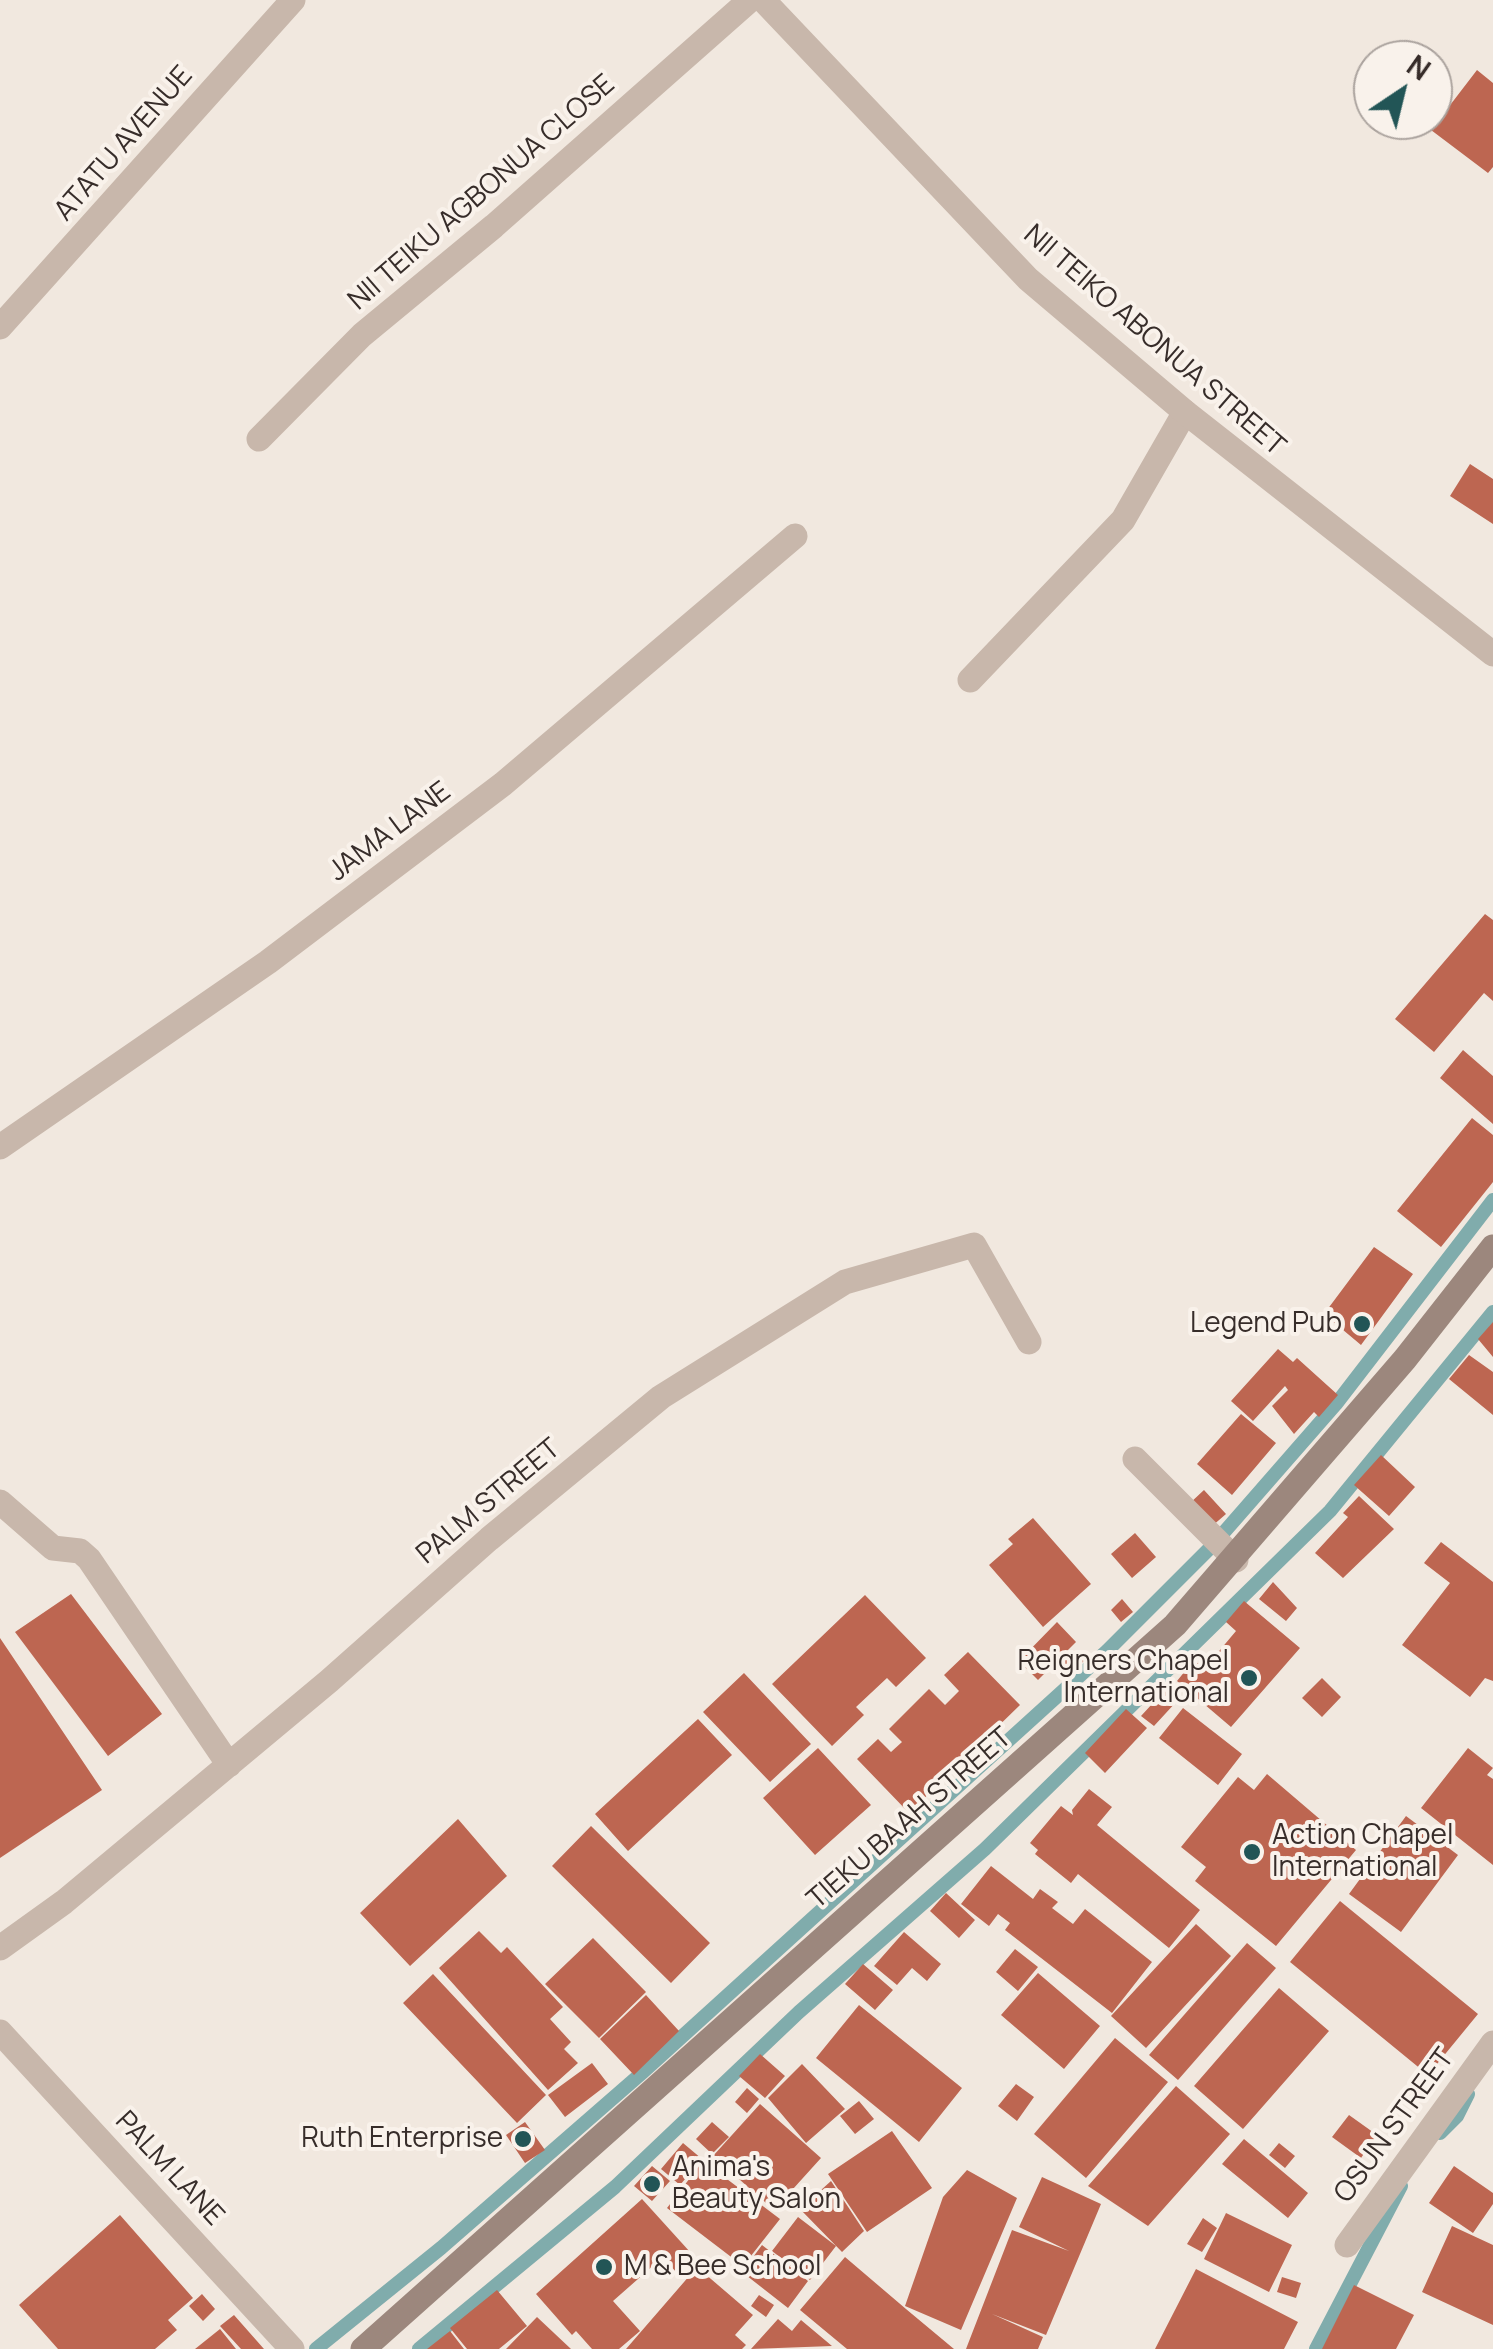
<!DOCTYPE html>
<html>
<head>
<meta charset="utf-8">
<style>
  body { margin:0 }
  #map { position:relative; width:1493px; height:2349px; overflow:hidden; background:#f1e8df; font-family:Manrope,sans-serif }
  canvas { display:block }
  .north { position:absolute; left:1353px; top:40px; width:100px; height:100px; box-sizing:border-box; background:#f9f2eb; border:2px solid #aba39e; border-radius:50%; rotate:35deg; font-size:28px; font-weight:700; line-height:40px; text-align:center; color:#372d2a }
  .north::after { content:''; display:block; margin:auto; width:35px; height:45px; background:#225556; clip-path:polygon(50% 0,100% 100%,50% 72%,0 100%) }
</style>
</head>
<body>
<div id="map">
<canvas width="1493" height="2349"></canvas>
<div class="north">N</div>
</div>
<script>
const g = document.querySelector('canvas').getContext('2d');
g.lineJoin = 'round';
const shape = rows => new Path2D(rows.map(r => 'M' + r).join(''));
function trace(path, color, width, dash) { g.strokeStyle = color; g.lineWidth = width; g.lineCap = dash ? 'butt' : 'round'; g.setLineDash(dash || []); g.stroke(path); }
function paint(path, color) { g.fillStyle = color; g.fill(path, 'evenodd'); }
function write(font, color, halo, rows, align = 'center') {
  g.font = font + ' Manrope,sans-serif'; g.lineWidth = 8; g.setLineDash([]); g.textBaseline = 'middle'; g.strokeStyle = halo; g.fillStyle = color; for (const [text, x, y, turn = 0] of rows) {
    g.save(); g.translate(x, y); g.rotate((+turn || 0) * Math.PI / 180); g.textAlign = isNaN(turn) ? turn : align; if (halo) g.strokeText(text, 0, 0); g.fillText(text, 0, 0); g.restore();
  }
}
trace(shape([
  [1440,2133,1457,2116,1468,2094],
  [316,2349,441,2248,643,2072,1107,1651,1212,1546,1336,1404,1493,1200],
  [419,2349,615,2187,799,2012,985,1849,1330,1511,1493,1312],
  [1316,2349,1401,2186]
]), '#80acac', 14);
paint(shape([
  [1477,70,1493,83,1493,167,1488,173,1431,130],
  [1470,464,1493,479,1493,524,1450,496],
  [1485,914,1493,920,1493,1001,1484,993,1434,1052,1395,1019],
  [1463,1050,1493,1076,1493,1124,1440,1078],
  [1472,1118,1493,1135,1493,1182,1441,1247,1397,1211],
  [1374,1247,1413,1274,1361,1345,1324,1314],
  [1493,1322,1493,1357,1478,1339],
  [1278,1349,1293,1362,1297,1358,1338,1395,1319,1417,1314,1412,1294,1434,1272,1406,1288,1390,1285,1386,1253,1421,1231,1401],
  [1469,1355,1493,1372,1493,1415,1449,1379],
  [1241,1414,1276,1443,1232,1495,1197,1464],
  [1381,1455,1415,1487,1389,1516,1354,1485],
  [1204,1490,1226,1514,1211,1527,1189,1504],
  [1359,1496,1394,1529,1343,1578,1315,1553,1348,1517,1343,1513],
  [1033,1518,1091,1584,1043,1627,989,1565,1013,1544,1008,1539],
  [1135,1533,1156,1557,1132,1578,1111,1554],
  [1441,1542,1493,1582,1493,1681,1485,1678,1470,1697,1402,1645,1450,1583,1424,1563],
  [1273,1582,1297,1608,1286,1621,1259,1599],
  [71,1594,162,1714,108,1756,15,1632],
  [865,1595,926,1658,896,1687,887,1678,856,1707,864,1715,832,1746,772,1684],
  [1122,1599,1133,1612,1121,1622,1111,1610],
  [1244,1601,1300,1648,1231,1727,1177,1681,1194,1660,1204,1669,1236,1631,1226,1622],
  [1057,1622,1076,1642,1038,1680,1019,1661],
  [0,1638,102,1790,0,1858],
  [1074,1650,1084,1661,1065,1678,1055,1667],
  [968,1652,1020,1705,909,1813,857,1759,878,1739,891,1752,902,1742,889,1729,929,1689,945,1705,959,1691,944,1675],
  [744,1673,811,1744,770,1782,703,1712],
  [1322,1678,1341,1697,1322,1717,1302,1698],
  [1165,1690,1177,1701,1154,1726,1141,1716],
  [1183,1708,1242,1754,1218,1785,1159,1738],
  [1126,1709,1147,1728,1105,1773,1085,1753],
  [698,1719,732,1755,628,1851,595,1814],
  [818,1748,871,1805,815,1855,763,1798],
  [1468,1748,1493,1768,1487,1775,1493,1779,1493,1865,1421,1808],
  [1267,1774,1356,1850,1276,1946,1195,1881,1206,1867,1181,1847,1238,1777,1254,1790],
  [1089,1789,1112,1807,1097,1825,1200,1910,1169,1948,1078,1874,1071,1883,1035,1854,1038,1850,1030,1843,1061,1806,1073,1815,1072,1810],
  [1406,1816,1458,1855,1401,1932,1349,1894],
  [458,1819,507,1876,410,1966,360,1913],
  [591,1826,710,1943,671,1983,552,1866],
  [991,1866,1033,1899,1040,1889,1058,1902,1052,1908,1073,1924,1085,1909,1152,1962,1112,2013,1005,1930,1010,1923,998,1914,989,1926,961,1904],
  [946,1893,975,1920,959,1938,930,1911],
  [1340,1901,1478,2014,1428,2075,1290,1962],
  [1196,1924,1231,1956,1146,2048,1111,2016],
  [479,1931,501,1953,507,1947,563,2007,550,2019,571,2042,564,2049,578,2063,548,2090,439,1968],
  [904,1932,941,1964,927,1981,912,1968,897,1985,874,1966],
  [593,1938,646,1992,599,2038,545,1984],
  [1247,1943,1276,1968,1178,2080,1149,2055],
  [1015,1949,1038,1967,1018,1991,996,1972],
  [863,1964,893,1990,875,2010,845,1984],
  [1038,1973,1100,2026,1064,2069,1001,2015],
  [433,1974,546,2095,517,2123,403,2003],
  [1279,1988,1329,2031,1243,2129,1194,2086],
  [646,1995,679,2031,634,2075,600,2039],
  [859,2005,962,2088,919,2142,816,2058],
  [1115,2038,1168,2082,1086,2178,1034,2134],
  [760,2054,785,2076,765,2098,739,2076],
  [592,2063,608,2084,565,2117,548,2095],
  [802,2064,845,2109,806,2143,768,2098],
  [1016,2084,1034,2097,1017,2121,998,2106],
  [1176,2086,1230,2134,1148,2226,1088,2186],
  [747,2088,759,2099,747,2113,735,2102],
  [859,2101,874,2119,855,2134,840,2116],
  [760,2104,821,2158,774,2210,713,2156],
  [1349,2115,1377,2135,1361,2158,1332,2137],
  [525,2122,545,2150,525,2163,506,2135],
  [712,2122,729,2137,712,2154,696,2139],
  [892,2131,932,2188,867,2232,828,2174],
  [1244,2139,1308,2193,1288,2218,1222,2164],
  [683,2143,702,2159,680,2185,661,2169],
  [1279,2143,1295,2156,1285,2168,1269,2155],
  [703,2161,780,2219,743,2266,667,2208],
  [652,2166,670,2181,652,2201,634,2186],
  [1454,2166,1493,2193,1493,2204,1473,2233,1429,2203],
  [967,2170,1017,2198,961,2330,905,2306,943,2197],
  [1042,2177,1101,2204,1046,2335,992,2314,1043,2337,1038,2349,966,2349,1012,2230,1069,2251,1019,2227],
  [831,2181,864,2231,842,2252,800,2209],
  [642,2199,700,2263,682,2279,663,2257,613,2301,640,2331,619,2349,592,2349,576,2331,572,2335,536,2294],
  [1226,2213,1292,2245,1269,2292,1204,2259],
  [120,2215,193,2298,168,2320,177,2330,155,2349,58,2349,19,2305],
  [798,2217,836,2246,810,2280,772,2251],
  [1203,2218,1217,2228,1202,2252,1187,2244],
  [1452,2226,1493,2245,1493,2325,1422,2292],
  [762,2245,808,2281,788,2308,742,2272],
  [845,2257,906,2309,954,2349,847,2349,800,2310],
  [697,2267,753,2315,735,2335,746,2345,742,2349,626,2349],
  [1196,2269,1298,2322,1284,2349,1155,2349],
  [1282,2277,1301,2283,1296,2298,1277,2292],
  [1354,2285,1414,2315,1396,2349,1322,2349],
  [497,2290,527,2326,499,2349,467,2349,450,2328],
  [202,2294,215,2309,203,2321,189,2306],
  [759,2295,774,2305,766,2317,751,2306],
  [234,2315,264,2349,241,2349,220,2326],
  [537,2317,571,2349,506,2349],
  [778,2319,792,2331,801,2320,832,2346,751,2349],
  [220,2329,236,2349,195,2349],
  [450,2331,464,2349,427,2349]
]), '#bd6651');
trace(shape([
  [970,680,1123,520,1185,412]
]), '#c8b7ab', 25);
trace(shape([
  [763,0,1028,279,1185,412,1493,654],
  [0,327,293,0],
  [259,439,362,335,494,226,750,0],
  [0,1147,268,962,503,784,795,536],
  [1135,1459,1236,1560],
  [0,1502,53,1548,80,1551,89,1559,229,1765],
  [0,1948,64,1902,329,1681,489,1539,661,1397,845,1282,974,1245,1029,1342],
  [0,2032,292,2349],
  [1347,2245,1493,2043]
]), '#c8b7ab', 25);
trace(shape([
  [363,2349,1175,1625,1405,1359,1493,1247]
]), '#9c877d', 25);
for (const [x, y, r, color] of [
  [1362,1324,10,"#225556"],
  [1249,1678,10,"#225556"],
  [1252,1852,10,"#225556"],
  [523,2139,10,"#225556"],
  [652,2184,10,"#225556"],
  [604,2267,10,"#225556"]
]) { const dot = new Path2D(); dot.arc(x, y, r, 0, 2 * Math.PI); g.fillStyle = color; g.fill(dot); trace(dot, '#f9f2eb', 4); }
write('28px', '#372d2a', '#f9f2eb', [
  ["ATATU AVENUE",124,144,-49],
  ["NII TEIKU AGBONUA CLOSE",482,193,-41],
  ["NII TEIKO ABONUA STREET",1154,341,41],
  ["JAMA LANE",390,832,-37],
  ["PALM STREET",489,1502,-40],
  ["TIEKU BAAH STREET",910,1819,-41],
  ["OSUN STREET",1395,2126,-54],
  ["PALM LANE",169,2169,47]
]);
write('28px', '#372d2a', '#f9f2eb', [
  ["Legend Pub",1342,1324],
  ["Reigners Chapel",1229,1662],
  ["International",1229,1694],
  ["Action Chapel",1272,1836,"left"],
  ["International",1272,1868,"left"],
  ["Ruth Enterprise",503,2139],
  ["Anima's",672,2168,"left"],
  ["Beauty Salon",672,2200,"left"],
  ["M & Bee School",624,2267,"left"]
], 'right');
</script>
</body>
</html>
